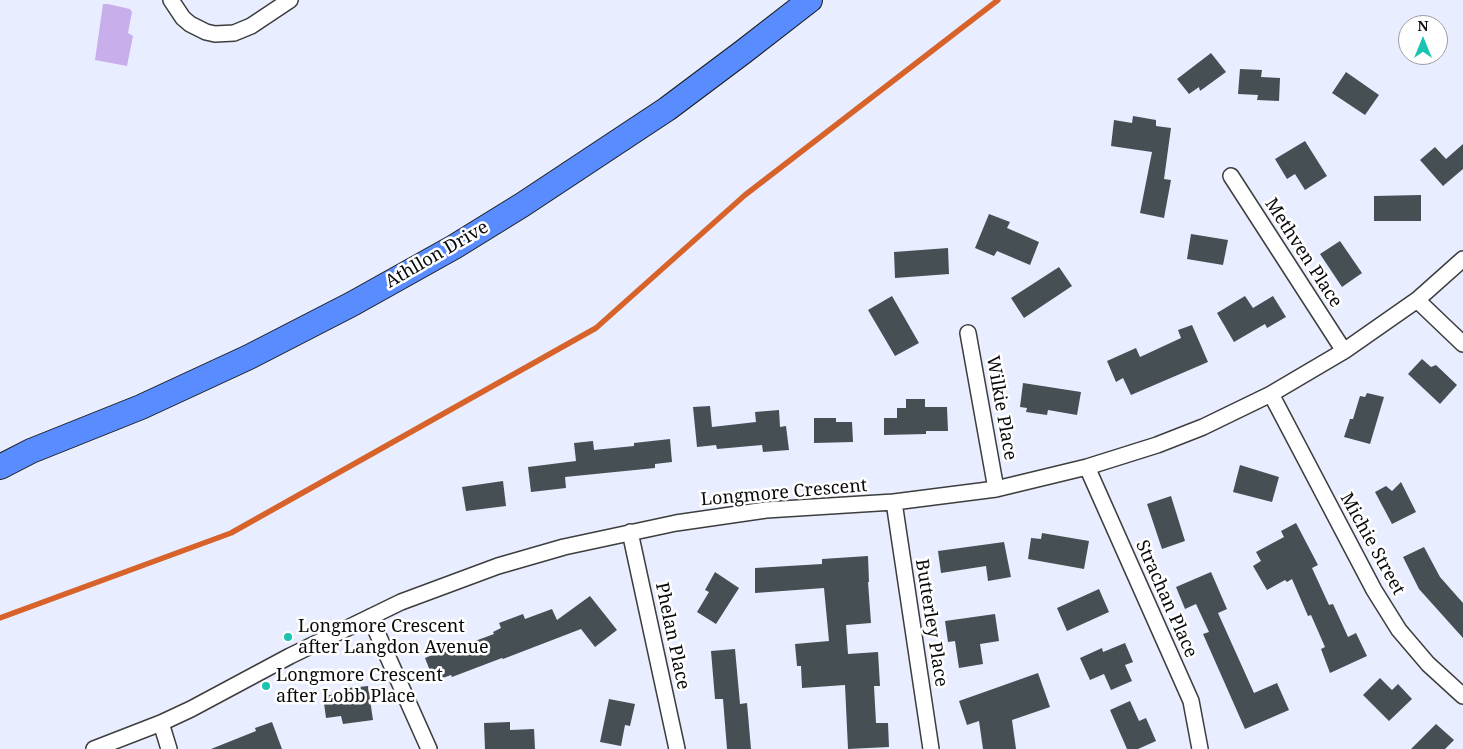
<!DOCTYPE html>
<html>
<head>
<meta charset="utf-8">
<style>
  body { margin:0 }
  #map { position:relative; width:1463px; height:749px; overflow:hidden; background:#e8eeff; font-family:"Noto Serif",serif }
  canvas { display:block }
  .north { position:absolute; left:1398px; top:15px; width:50px; height:50px; box-sizing:border-box; background:#fff; border:1px solid #9d9d9d; border-radius:50%; rotate:0deg; font-size:14px; font-weight:700; line-height:20px; text-align:center; color:#0a0a0a }
  .north::after { content:''; display:block; margin:auto; width:18px; height:22px; background:#19c4b0; clip-path:polygon(50% 0,100% 100%,50% 72%,0 100%) }
</style>
</head>
<body>
<div id="map">
<canvas width="1463" height="749"></canvas>
<div class="north">N</div>
</div>
<script>
const g = document.querySelector('canvas').getContext('2d');
g.lineJoin = 'round';
function paint(path, color) { g.fillStyle = color; g.fill(path, 'evenodd'); }
const shape = rows => new Path2D(rows.map(r => 'M' + r).join(''));
function trace(path, color, width, dash) { g.strokeStyle = color; g.lineWidth = width; g.lineCap = dash ? 'butt' : 'round'; g.setLineDash(dash || []); g.stroke(path); }
function write(font, color, halo, rows, align = 'center') {
  g.font = font + ' "Noto Serif",serif'; g.lineWidth = 5; g.setLineDash([]); g.textBaseline = 'middle'; g.strokeStyle = halo; g.fillStyle = color; for (const [text, x, y, turn = 0] of rows) {
    g.save(); g.translate(x, y); g.rotate((+turn || 0) * Math.PI / 180); g.textAlign = isNaN(turn) ? turn : align; if (halo) g.strokeText(text, 0, 0); g.fillText(text, 0, 0); g.restore();
  }
}
paint(shape([
  [103,4,108,4,130,9,132,12,128,33,133,36,127,66,95,60]
]), '#c8afec');
trace(shape([
  [0,618,231,533,596,328,745,195,998,0]
]), '#d7632a', 5.5);
paint(shape([
  [1211,53,1226,72,1200,91,1199,87,1189,94,1177,79],
  [1240,69,1262,70,1261,77,1280,78,1279,101,1257,100,1258,95,1238,94],
  [1346,72,1379,95,1365,115,1332,93],
  [1133,116,1156,120,1156,126,1171,128,1164,179,1171,180,1164,218,1140,213,1152,152,1111,146,1114,120,1132,123],
  [1305,141,1327,176,1305,190,1295,174,1287,179,1275,159],
  [1463,144,1463,169,1443,186,1420,160,1435,147,1446,159],
  [1421,195,1421,221,1374,221,1374,196],
  [989,214,1010,222,1007,228,1039,242,1030,265,997,251,994,256,975,248],
  [1191,234,1228,240,1223,265,1187,259],
  [1340,241,1362,273,1342,287,1320,254],
  [948,248,949,274,895,278,894,252],
  [1059,267,1072,286,1024,318,1011,298],
  [892,296,919,343,895,356,868,310],
  [1245,296,1253,308,1273,296,1286,317,1267,328,1265,324,1234,342,1217,313],
  [1192,325,1208,362,1131,395,1123,378,1116,382,1107,361,1136,348,1140,357,1181,338,1178,330],
  [1422,359,1431,367,1436,365,1457,385,1440,404,1408,374],
  [1023,383,1081,392,1077,415,1048,410,1047,415,1026,412,1027,408,1020,407],
  [1367,393,1384,397,1370,444,1344,437,1350,419,1353,419,1360,396,1365,397],
  [906,399,925,399,925,407,947,407,948,431,926,431,926,434,884,435,884,418,897,418,897,408,906,408],
  [710,406,712,427,756,422,755,412,779,410,780,427,786,426,789,450,763,452,762,445,717,449,716,445,697,447,693,407],
  [814,418,836,418,836,422,852,422,853,442,814,443],
  [670,439,672,462,655,464,655,468,565,477,566,488,531,492,528,467,576,461,574,443,593,441,594,450,634,446,634,443],
  [1240,465,1279,477,1272,502,1233,492],
  [503,481,506,506,466,511,462,487],
  [1401,482,1416,512,1392,524,1375,492,1386,486,1392,491],
  [1171,496,1185,541,1162,549,1147,504],
  [1296,523,1318,565,1312,568,1329,605,1333,604,1348,637,1356,633,1367,656,1330,673,1321,649,1325,647,1311,615,1308,616,1292,579,1287,582,1285,580,1267,590,1253,566,1261,561,1256,552,1284,537,1281,531],
  [1042,533,1089,541,1084,569,1028,559,1031,538,1041,539],
  [1004,542,1011,577,988,581,986,566,941,573,938,551],
  [1424,547,1440,577,1463,603,1463,638,1419,589,1403,557],
  [868,556,869,582,868,582,871,623,846,625,848,654,878,652,880,686,874,686,876,723,888,723,889,747,848,749,845,685,802,688,801,666,797,666,795,644,829,641,824,588,755,593,755,568,822,564,822,559],
  [715,572,739,588,716,624,697,612,709,592,705,590],
  [1211,572,1227,609,1218,613,1254,693,1277,683,1289,710,1245,729,1203,634,1209,632,1196,604,1185,609,1176,587],
  [1099,589,1109,612,1067,631,1057,608],
  [590,596,617,630,595,647,581,629,503,659,502,658,452,677,451,675,434,681,425,658,444,650,445,652,494,634,493,632,501,628,499,623,523,614,525,619,552,609,557,620],
  [995,614,999,641,980,644,983,664,959,668,955,641,948,642,945,621],
  [1125,643,1133,662,1125,665,1132,681,1111,690,1104,674,1090,680,1080,658,1102,648,1103,652],
  [735,649,740,704,747,703,751,749,727,749,723,699,715,699,711,651],
  [1038,673,1050,707,1012,720,1016,749,983,749,979,721,967,725,959,701],
  [1380,678,1392,690,1398,684,1412,699,1389,721,1363,695],
  [368,686,373,720,343,724,341,716,326,718,323,696,349,692,349,688],
  [609,699,635,704,630,726,625,725,621,746,600,742],
  [1130,701,1139,721,1146,718,1156,741,1138,749,1127,749,1110,710],
  [272,722,282,749,211,749,256,731,255,728],
  [510,722,510,730,534,729,535,749,485,749,484,723],
  [1436,724,1454,740,1445,749,1411,749]
]), '#464f54');
const street = shape([
  [171,0,183,18,190,24,206,32,215,34,234,33,251,26,290,0],
  [1231,176,1344,351],
  [1417,300,1463,344],
  [968,333,996,489],
  [1271,394,1374,590,1399,630,1428,664,1463,696],
  [1087,467,1191,701,1200,749],
  [894,502,931,749],
  [630,532,677,749],
  [370,617,429,749],
  [161,723,169,749],
  [94,749,161,723,191,709,290,656,401,602,498,566,564,547,676,523,766,510,894,502,996,489,1087,467,1157,445,1203,427,1271,394,1344,351,1417,300,1463,259]
]);
const primary = shape([
  [0,467,31,451,141,407,249,357,352,304,454,247,522,205,667,109,743,52,810,0]
]);
trace(street, '#3d3d3d', 18);
trace(primary, '#1b1b1b', 26);
trace(street, '#fff', 15);
trace(primary, '#588cff', 24);
for (const [x, y, r, color] of [
  [288,637,5,"#19c4b0"],
  [266,686,5,"#19c4b0"]
]) { const dot = new Path2D(); dot.arc(x, y, r, 0, 2 * Math.PI); g.fillStyle = color; g.fill(dot); trace(dot, '#fff', 2); }
write('18px', '#0a0a0a', '#fff', [
  ["Methven Place",1303,253,57],
  ["Athllon Drive",437,255,-30],
  ["Wilkie Place",1001,408,80],
  ["Longmore Crescent",784,493,-5],
  ["Michie Street",1372,544,61],
  ["Strachan Place",1166,599,66],
  ["Butterley Place",931,623,81],
  ["Phelan Place",672,636,78]
]);
write('18px', '#0a0a0a', '#fff', [
  ["Longmore Crescent",298,627],
  ["after Langdon Avenue",298,648],
  ["Longmore Crescent",276,676],
  ["after Lobb Place",276,697]
], 'left');
</script>
</body>
</html>
